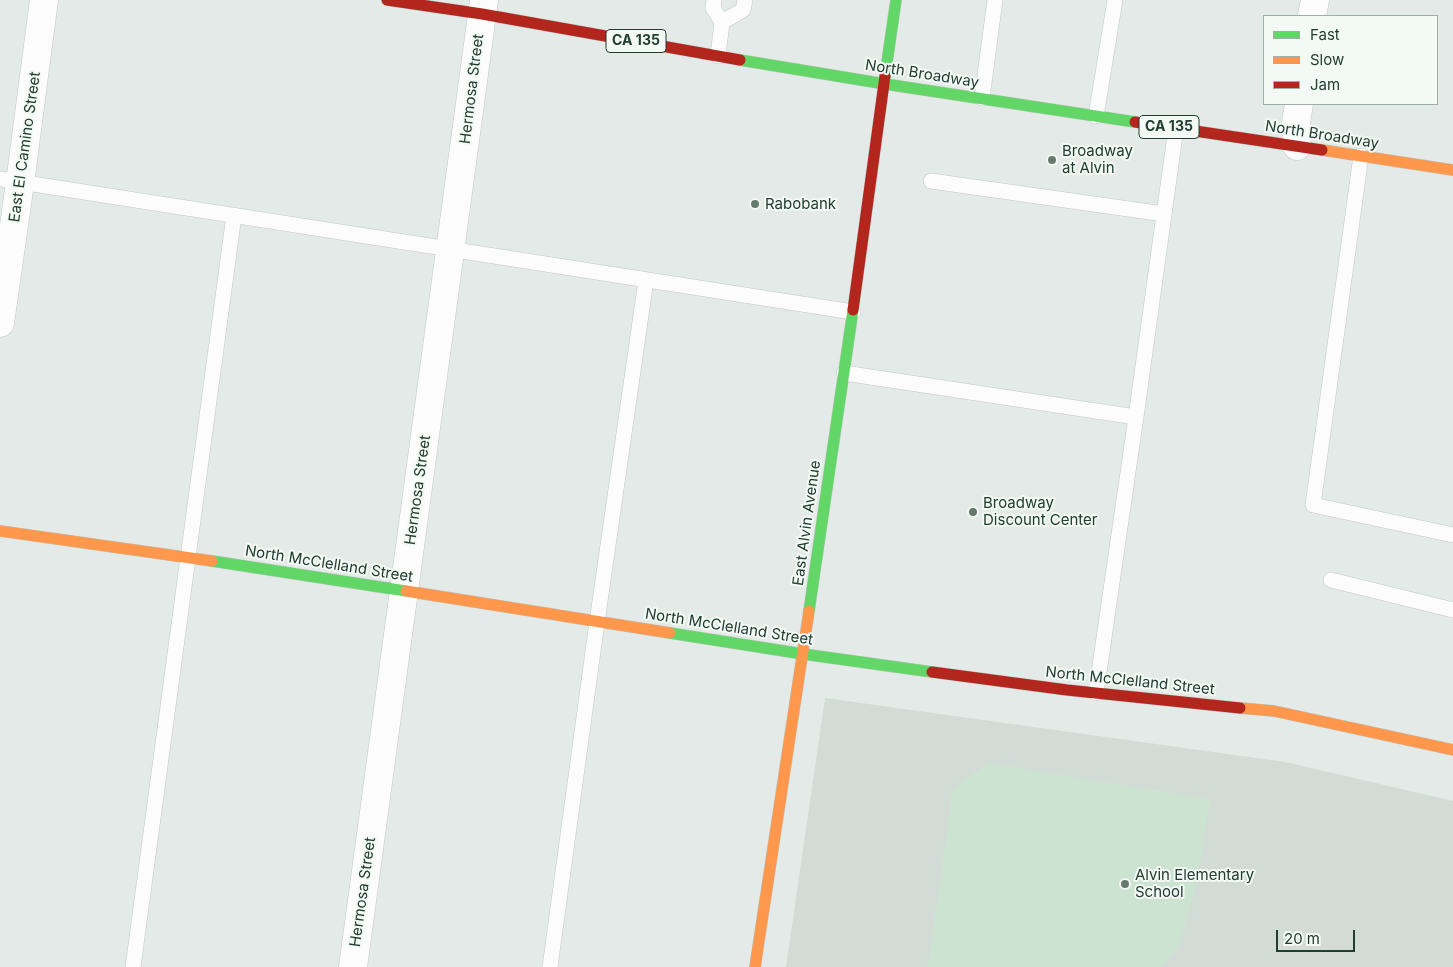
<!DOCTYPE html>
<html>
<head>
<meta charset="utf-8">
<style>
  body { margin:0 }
  #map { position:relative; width:1453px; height:967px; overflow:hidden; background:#e4eae7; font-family:Inter,sans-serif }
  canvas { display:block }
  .legend { position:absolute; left:1263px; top:15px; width:175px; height:90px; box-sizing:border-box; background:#f3f9f5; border:1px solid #9faea7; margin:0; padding:6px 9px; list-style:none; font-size:15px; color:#223d32 }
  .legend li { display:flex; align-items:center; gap:10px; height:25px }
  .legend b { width:25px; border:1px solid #9faea7 }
  .scale { position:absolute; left:1276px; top:930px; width:79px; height:22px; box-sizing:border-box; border:2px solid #223d32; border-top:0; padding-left:6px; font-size:15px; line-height:18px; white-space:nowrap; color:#223d32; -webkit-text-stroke:4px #f3f9f5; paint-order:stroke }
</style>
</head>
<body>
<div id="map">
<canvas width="1453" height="967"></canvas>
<ul class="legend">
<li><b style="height:6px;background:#63d668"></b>Fast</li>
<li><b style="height:6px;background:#ff974d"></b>Slow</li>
<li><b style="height:6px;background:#b3261e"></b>Jam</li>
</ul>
<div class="scale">20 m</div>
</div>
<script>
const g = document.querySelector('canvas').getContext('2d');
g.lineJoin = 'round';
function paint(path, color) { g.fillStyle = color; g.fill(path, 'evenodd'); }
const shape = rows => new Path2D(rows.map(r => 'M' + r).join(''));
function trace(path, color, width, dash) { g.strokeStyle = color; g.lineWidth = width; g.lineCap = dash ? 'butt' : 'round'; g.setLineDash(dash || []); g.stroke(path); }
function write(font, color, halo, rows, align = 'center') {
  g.font = font + ' Inter,sans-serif'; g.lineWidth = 4; g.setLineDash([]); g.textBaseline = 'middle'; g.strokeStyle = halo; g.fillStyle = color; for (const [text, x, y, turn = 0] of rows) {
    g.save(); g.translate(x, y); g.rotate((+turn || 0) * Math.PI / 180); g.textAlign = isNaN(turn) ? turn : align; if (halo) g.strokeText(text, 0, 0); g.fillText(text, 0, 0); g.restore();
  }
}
paint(shape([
  [825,698,1285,762,1453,801,1453,967,786,967]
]), '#d2dbd6');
paint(shape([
  [989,763,1210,799,1198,879,1179,946,1162,967,928,967,953,788]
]), '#cde3d1');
const lane = shape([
  [714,0,713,8,722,22,718,56],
  [722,22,743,10,745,0],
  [982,98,995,0],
  [1096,116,1115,0],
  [1361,156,1313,505,1453,535],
  [0,179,853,312],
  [931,181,1164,214],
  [844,373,1136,417,1176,128],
  [1331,580,1453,610],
  [1096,693,1136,417],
  [133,967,234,215],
  [550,967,597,622,646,280]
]);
const street = shape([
  [1312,16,1315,0],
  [1297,146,1296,122,1299,104],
  [0,323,20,183,44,0],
  [353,967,484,0]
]);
const fast = shape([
  [740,60,885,84,1135,122],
  [885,76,896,0],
  [212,561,406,591],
  [809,611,853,310],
  [670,633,803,654,932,672]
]);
const slow = shape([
  [1322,150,1453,170],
  [0,531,212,561],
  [406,591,670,633],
  [1240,708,1274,711,1453,750],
  [755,967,809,611]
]);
const jam = shape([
  [387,0,482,14,740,60],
  [1135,122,1322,150],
  [853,310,885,76],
  [932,672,1067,690,1240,708]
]);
trace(lane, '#c1c7c4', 16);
trace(street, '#c1c7c4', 29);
trace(fast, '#c0c7c4', 12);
trace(slow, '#c0c7c4', 12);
trace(jam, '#c0c7c4', 12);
trace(lane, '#fbfcfb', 15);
trace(street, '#fbfcfb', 28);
trace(fast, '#63d668', 11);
trace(slow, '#ff974d', 11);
trace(jam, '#b3261e', 11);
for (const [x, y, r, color] of [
  [1052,160,5,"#667a71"],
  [755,204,5,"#667a71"],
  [973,512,5,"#667a71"],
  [1125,884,5,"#667a71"]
]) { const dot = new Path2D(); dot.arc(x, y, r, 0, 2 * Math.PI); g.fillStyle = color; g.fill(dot); trace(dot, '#f3f9f5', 2); }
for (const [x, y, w] of [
  [636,41,60],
  [1169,127,60]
]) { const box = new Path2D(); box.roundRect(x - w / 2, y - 11.5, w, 23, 4); g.fillStyle = '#f3f9f5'; g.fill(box); trace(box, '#223d32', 1); }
write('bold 14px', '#223d32', null, [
  ["CA 135",636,41],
  ["CA 135",1169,127]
]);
write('15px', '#223d32', '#f3f9f5', [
  ["North Broadway",922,74,9],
  ["Hermosa Street",472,89,-83],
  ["North Broadway",1322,135,9],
  ["East El Camino Street",25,147,-82],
  ["Hermosa Street",418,490,-82],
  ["East Alvin Avenue",807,523,-82],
  ["North McClelland Street",329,564,9],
  ["North McClelland Street",729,627,9],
  ["North McClelland Street",1130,681,6],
  ["Hermosa Street",363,892,-82]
]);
write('15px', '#223d32', '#f3f9f5', [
  ["Broadway",1062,151],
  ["at Alvin",1062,168],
  ["Rabobank",765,204],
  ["Broadway",983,503],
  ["Discount Center",983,520],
  ["Alvin Elementary",1135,875],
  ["School",1135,892]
], 'left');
</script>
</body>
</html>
